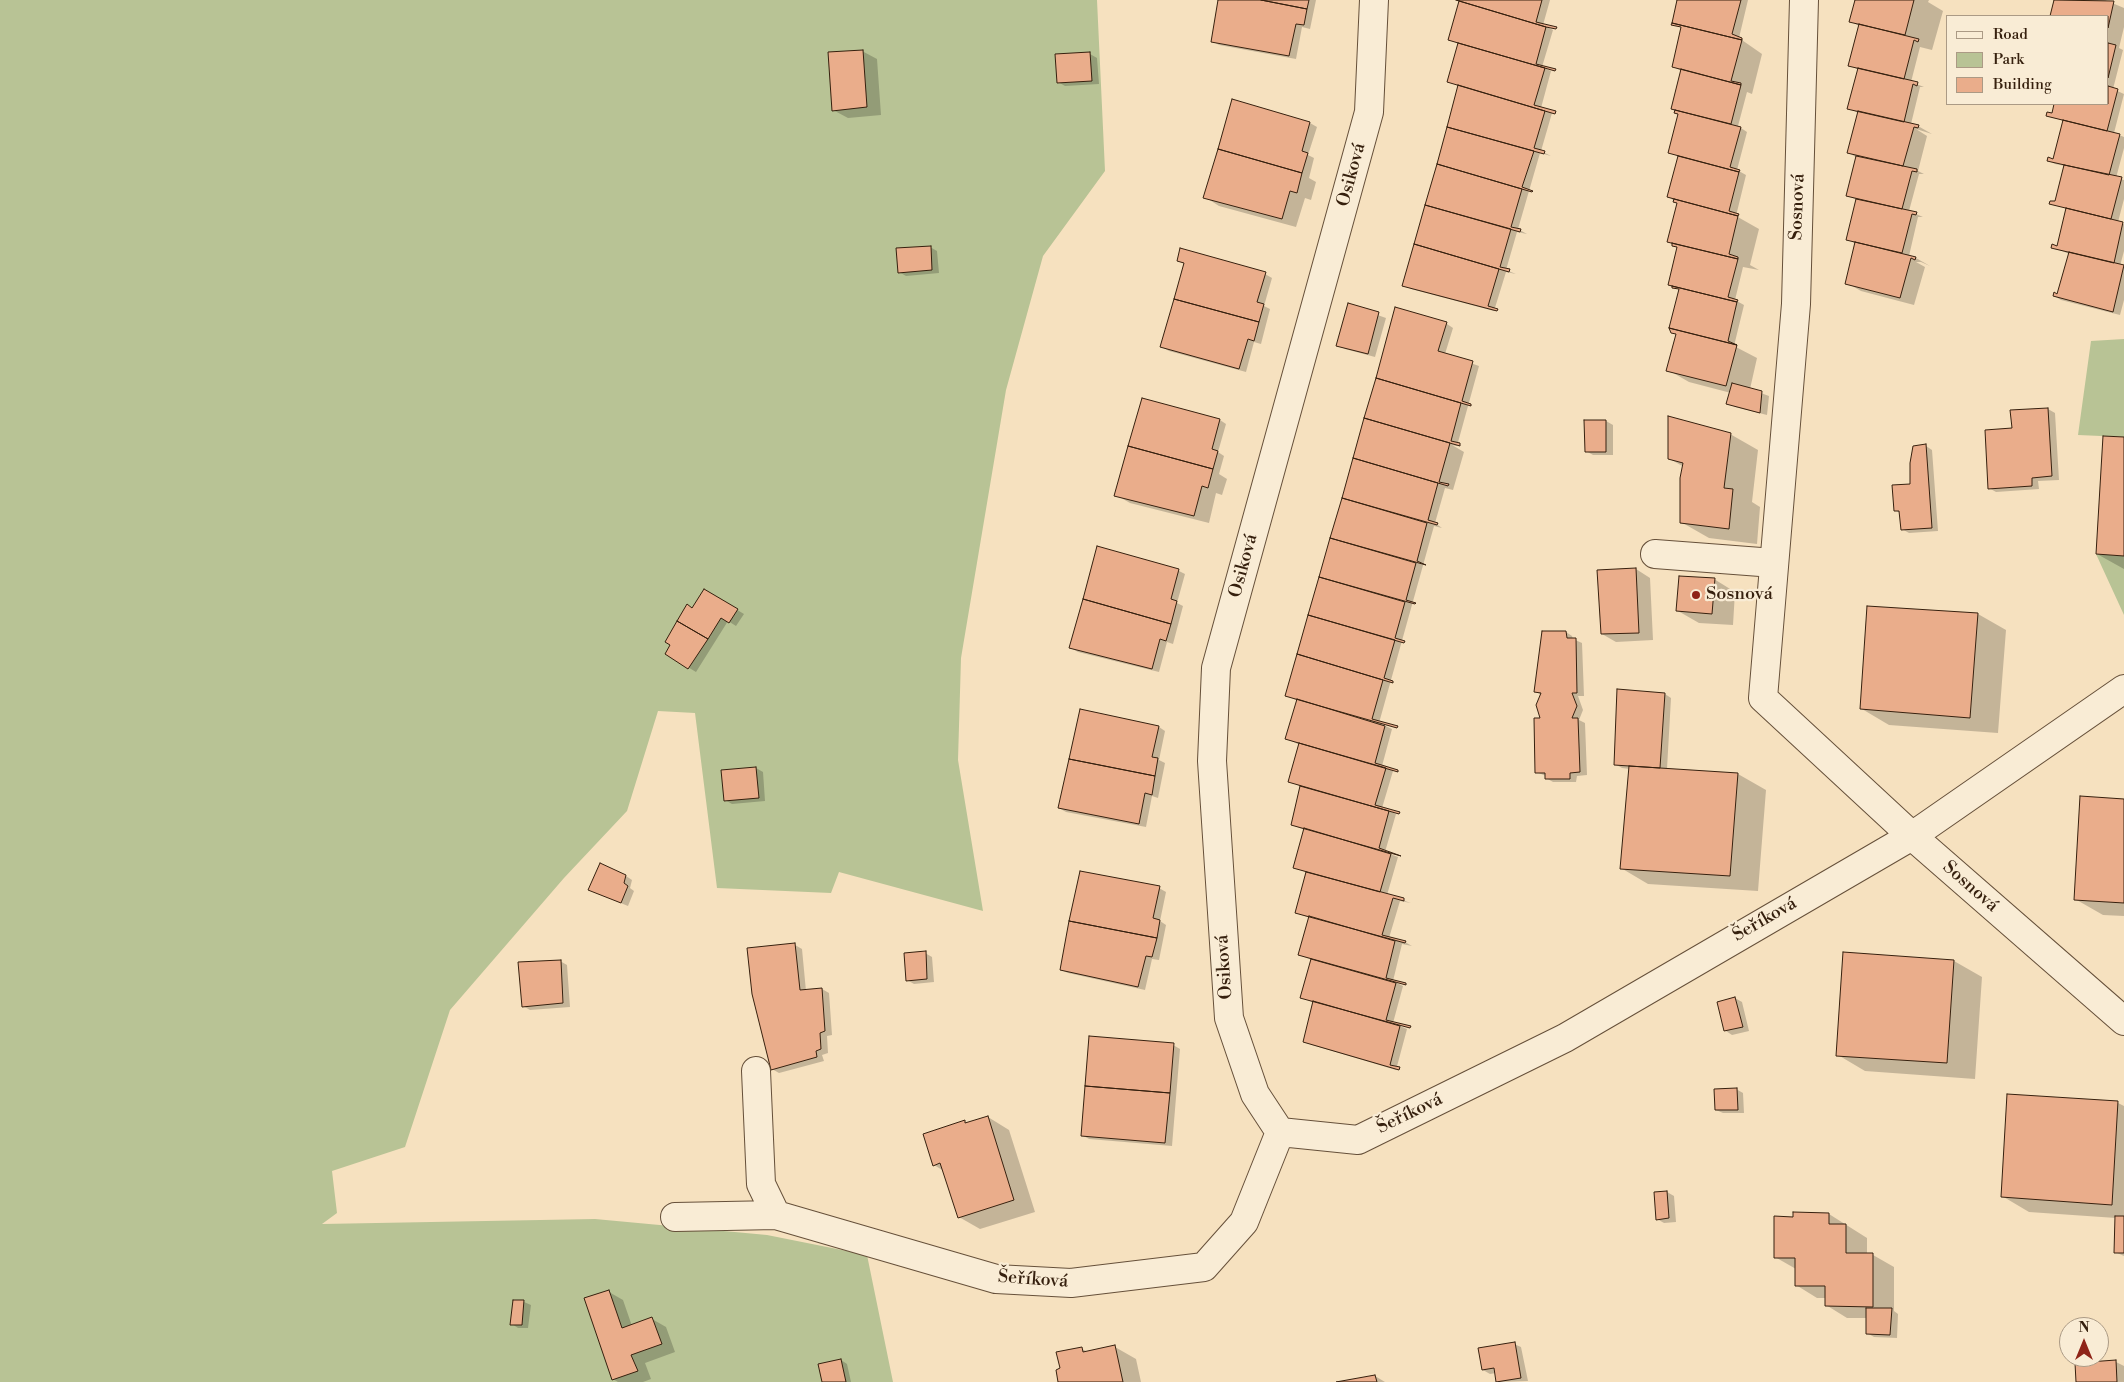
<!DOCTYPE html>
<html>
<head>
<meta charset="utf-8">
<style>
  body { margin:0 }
  #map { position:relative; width:2124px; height:1382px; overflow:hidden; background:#f6e1bf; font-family:"Libre Bodoni",serif }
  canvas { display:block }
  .legend { position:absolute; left:1946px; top:15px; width:162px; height:90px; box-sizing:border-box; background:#f9ecd5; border:1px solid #ab9a85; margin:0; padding:6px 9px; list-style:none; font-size:15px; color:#36200e }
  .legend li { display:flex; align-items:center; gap:10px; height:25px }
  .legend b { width:25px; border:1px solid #ab9a85 }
  .north { position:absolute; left:2059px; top:1317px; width:50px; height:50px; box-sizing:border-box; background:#f9ecd5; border:1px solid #ab9a85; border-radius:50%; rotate:0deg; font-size:14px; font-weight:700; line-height:20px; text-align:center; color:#36200e }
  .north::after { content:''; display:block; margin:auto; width:18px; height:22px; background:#8f2418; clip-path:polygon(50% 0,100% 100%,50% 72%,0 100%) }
</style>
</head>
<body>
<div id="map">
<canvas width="2124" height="1382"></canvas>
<ul class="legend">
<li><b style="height:6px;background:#f9ecd5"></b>Road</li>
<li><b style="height:14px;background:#b8c395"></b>Park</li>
<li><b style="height:14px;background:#eaad8b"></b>Building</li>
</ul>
<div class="north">N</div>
</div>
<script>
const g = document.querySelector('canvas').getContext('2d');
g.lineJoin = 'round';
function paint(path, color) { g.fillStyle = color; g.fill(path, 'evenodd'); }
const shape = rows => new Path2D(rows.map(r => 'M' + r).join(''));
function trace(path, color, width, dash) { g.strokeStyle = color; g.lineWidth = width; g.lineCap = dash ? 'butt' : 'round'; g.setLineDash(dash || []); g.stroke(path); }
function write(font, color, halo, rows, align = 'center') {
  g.font = font + ' "Libre Bodoni",serif'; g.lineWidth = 4.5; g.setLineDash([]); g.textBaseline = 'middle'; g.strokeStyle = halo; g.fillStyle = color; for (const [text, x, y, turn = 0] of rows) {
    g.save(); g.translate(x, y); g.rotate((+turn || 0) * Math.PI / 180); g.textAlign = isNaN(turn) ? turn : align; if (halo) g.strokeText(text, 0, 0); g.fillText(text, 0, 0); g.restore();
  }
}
paint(shape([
  [0,0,1097,0,1105,171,1043,256,1006,390,961,658,958,760,983,911,839,872,831,893,717,888,695,713,658,711,627,811,564,878,450,1010,405,1147,332,1171,337,1213,322,1224,595,1219,767,1235,867,1255,893,1382,0,1382],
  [2124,339,2124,437,2078,435,2091,341],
  [2096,554,2124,556,2124,615]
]), '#b8c395');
paint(shape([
  [1220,0,1316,0,1310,29,1302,27,1296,59,1219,45,1212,41],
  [1455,0,1550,0,1543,25,1553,30,1542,67,1551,71,1541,108,1552,113,1541,151,1551,156,1540,153,1518,229,1527,234,1517,232,1506,270,1516,274,1506,272,1494,311,1411,289,1404,285,1459,86,1449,81,1459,44,1450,40,1460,2],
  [1678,0,1748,0,1739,38,1762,54,1752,94,1747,92,1738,126,1747,132,1737,170,1746,175,1736,216,1759,229,1750,265,1759,270,1743,267,1735,300,1744,305,1734,346,1757,358,1750,389,1769,396,1767,415,1735,407,1728,403,1731,393,1689,382,1668,370,1677,334,1670,330,1680,290,1669,284,1678,248,1673,245,1678,204,1669,197,1679,157,1669,152,1679,115,1675,112,1681,71,1673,66,1682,27],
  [1856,0,1929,0,1928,2,1943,11,1932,50,1920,47,1911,82,1924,87,1920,87,1911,124,1918,126,1932,134,1916,129,1927,136,1918,171,1924,174,1919,174,1909,211,1923,217,1918,217,1909,256,1916,258,1930,266,1921,262,1916,262,1925,267,1914,305,1861,291,1847,283,1856,244,1847,239,1857,200,1848,196,1857,158,1848,152,1858,113,1849,108,1859,70,1849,65,1859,26,1850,21],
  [2056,0,2105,0,2124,8,2124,27,2119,48,2123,50,2113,89,2124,94,2114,133,2124,137,2124,148,2116,178,2124,180,2124,199,2118,222,2124,224,2124,251,2120,266,2124,267,2124,300,2120,315,2061,300,2054,296,2058,295,2069,254,2053,247,2058,247,2068,209,2051,203,2056,203,2065,166,2055,164,2049,161,2054,160,2064,121,2047,115,2053,115,2056,104,2108,104,2108,16,2052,16],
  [862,51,877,59,881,115,848,118,833,110],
  [1090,54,1097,58,1099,84,1065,86,1058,82],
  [1233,101,1310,123,1317,127,1308,155,1314,158,1309,178,1316,182,1311,200,1305,198,1296,227,1219,206,1205,197],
  [930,247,937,251,939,273,906,276,899,272],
  [1178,260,1265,274,1272,278,1264,306,1270,309,1261,344,1254,342,1246,372,1169,351,1162,347,1185,264],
  [1349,305,1386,318,1375,357,1345,349,1338,345],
  [1396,308,1447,324,1453,328,1445,354,1479,366,1457,446,1452,445,1464,452,1453,490,1445,488,1435,523,1442,528,1434,526,1379,723,1392,729,1382,766,1393,771,1382,808,1396,814,1385,852,1398,857,1387,895,1411,903,1400,901,1389,938,1405,942,1412,946,1402,944,1393,981,1403,986,1393,1023,1407,1029,1396,1070,1312,1045,1305,1041,1314,1003,1301,997,1312,960,1299,955,1310,918,1296,913,1307,873,1295,867,1305,830,1292,825,1301,787,1290,781,1300,745,1287,739,1298,701,1287,696],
  [2048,409,2055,413,2059,480,2038,481,2039,489,1996,492,1989,488,2013,429],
  [1220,420,1226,424,1218,452,1224,456,1219,474,1227,479,1222,495,1216,493,1209,523,1130,503,1116,495],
  [1586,421,1606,421,1613,425,1613,455,1593,455,1586,451],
  [1730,434,1758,450,1752,502,1760,507,1757,544,1709,538,1681,522,1684,467,1670,459],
  [2124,439,2124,569,2097,554],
  [1926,446,1932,450,1938,531,1909,533,1902,529,1900,513,1895,510,1912,485,1912,453,1914,447],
  [1098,548,1179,571,1185,574,1177,603,1183,606,1173,644,1167,642,1159,672,1078,652,1071,648],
  [1636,569,1650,578,1653,640,1616,642,1602,634],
  [1714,579,1735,592,1733,625,1699,623,1678,611],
  [704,590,744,614,736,626,728,621,696,672,666,654],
  [1868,608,1978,614,2006,630,1998,733,1889,725,1862,709],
  [1566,632,1572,636,1573,639,1582,643,1584,696,1578,696,1583,710,1579,720,1585,723,1587,775,1577,776,1576,782,1553,782,1546,778,1546,776,1536,772,1542,719,1541,695,1535,691],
  [1665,694,1671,698,1667,769,1738,774,1766,790,1758,891,1648,884,1621,868,1630,769,1622,768,1615,764],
  [1159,727,1165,731,1159,760,1165,763,1158,798,1152,796,1146,827,1066,812,1059,808],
  [756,768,763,772,765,801,732,804,725,800],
  [2124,801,2124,916,2103,915,2075,899],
  [626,876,632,880,630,888,634,891,628,906,596,893],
  [1159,888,1166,892,1160,921,1166,925,1159,960,1152,959,1145,990,1068,973,1061,970],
  [795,945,802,949,806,991,822,989,829,993,832,1035,827,1036,828,1053,822,1055,824,1061,779,1073,772,1069],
  [925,953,932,957,934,982,914,984,907,980],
  [560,961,567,965,570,1007,530,1010,523,1006],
  [1954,961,1982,977,1975,1079,1865,1071,1838,1055],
  [1735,998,1742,1002,1749,1031,1732,1035,1726,1031],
  [1173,1045,1180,1049,1172,1146,1089,1139,1082,1135],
  [1736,1089,1743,1093,1744,1113,1723,1113,1716,1110],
  [2009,1095,2118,1103,2124,1106,2124,1256,2115,1252,2116,1218,2029,1212,2002,1196],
  [988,1117,1009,1130,1035,1212,980,1229,959,1217,944,1171,934,1165,964,1122,968,1124],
  [1667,1192,1674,1196,1676,1222,1664,1223,1657,1219,1656,1193],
  [1829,1214,1867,1238,1867,1255,1873,1255,1894,1267,1894,1311,1898,1314,1897,1338,1874,1337,1867,1333,1867,1318,1847,1318,1826,1305,1826,1298,1817,1298,1796,1285,1796,1269,1775,1257,1794,1218],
  [609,1292,623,1300,632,1326,652,1319,666,1327,675,1352,645,1363,651,1379,643,1382,618,1382,613,1379],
  [524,1302,531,1305,528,1328,518,1328,512,1324],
  [1514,1344,1521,1347,1528,1381,1498,1382,1496,1373,1490,1374,1483,1370],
  [1115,1347,1136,1359,1141,1382,1059,1382,1082,1349,1088,1352],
  [841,1360,847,1364,851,1382,824,1382],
  [2116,1362,2124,1366,2124,1382,2077,1382],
  [1375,1376,1385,1382,1343,1382]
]), '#0003');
const building = shape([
  [1218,0,1261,0,1307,9,1304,25,1296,24,1289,56,1211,42,1218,0],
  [1261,0,1309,0,1307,9,1261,0],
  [1456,0,1542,0,1536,22,1557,27,1556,29,1546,27,1456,0],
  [1677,0,1741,0,1732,34,1742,38,1742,40,1672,23,1677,0],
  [1855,0,1914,0,1905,35,1849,22,1855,0],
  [2054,0,2114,1,2108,28,2108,16,2050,16,2054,0],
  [1459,1,1546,27,1536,64,1556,69,1555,71,1448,40,1459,1],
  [1672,23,1742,40,1731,81,1741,83,1741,85,1672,67,1681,27,1671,25,1672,23],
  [1859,24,1919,39,1918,42,1914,40,1904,79,1848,66,1859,24],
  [1458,43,1545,68,1534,105,1556,111,1555,114,1447,82,1458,43],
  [2108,43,2116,45,2108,78,2108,43],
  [863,50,867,107,832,111,828,52,863,50],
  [1090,52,1092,81,1057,83,1055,54,1090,52],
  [1858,68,1918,82,1917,86,1913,84,1904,122,1847,109,1858,68],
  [1681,69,1741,85,1731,124,1671,109,1681,69],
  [1458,85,1545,111,1534,148,1545,151,1544,154,1447,127,1458,85],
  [2108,86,2118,89,2107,131,2046,116,2047,112,2052,113,2054,104,2108,104,2108,86],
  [1232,99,1310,122,1302,151,1308,153,1302,173,1218,149,1232,99],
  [1675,110,1741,127,1730,167,1740,170,1739,172,1668,153,1678,114,1674,113,1675,110],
  [1858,111,1919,125,1918,128,1914,127,1903,166,1847,153,1858,111],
  [2063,120,2120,134,2109,175,2047,161,2048,157,2053,159,2063,120],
  [1447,127,1534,151,1522,187,1533,191,1532,192,1437,164,1447,127],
  [1218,149,1302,173,1297,193,1290,191,1282,219,1203,198,1218,149],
  [1678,156,1739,172,1729,211,1739,214,1738,216,1667,197,1678,156],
  [1856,156,1917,169,1917,172,1912,171,1902,209,1846,196,1856,156],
  [1437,164,1522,189,1511,227,1521,229,1520,232,1425,205,1437,164],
  [2064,165,2122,177,2111,219,2049,204,2050,201,2055,201,2064,165],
  [1674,199,1738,216,1729,254,1738,257,1738,259,1667,242,1677,203,1673,202,1674,199],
  [1856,199,1917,212,1916,215,1912,214,1902,253,1846,240,1856,199],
  [1425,205,1511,229,1500,267,1510,269,1509,272,1414,244,1425,205],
  [2066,208,2123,222,2114,263,2051,248,2052,244,2057,246,2066,208],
  [1855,242,1916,257,1915,260,1911,258,1900,298,1845,284,1855,242],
  [1672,243,1738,259,1728,297,1738,300,1737,302,1668,285,1677,247,1672,246,1672,243],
  [1414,244,1499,269,1488,306,1498,309,1497,311,1402,286,1414,244],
  [931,246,932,270,898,273,896,248,931,246],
  [1180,248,1266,272,1257,302,1264,304,1259,322,1174,299,1184,263,1177,261,1180,248],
  [2069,252,2124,265,2113,312,2053,296,2054,292,2057,294,2069,252],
  [1672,286,1737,302,1728,341,1737,345,1669,328,1679,289,1672,288,1672,286],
  [1174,299,1259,322,1254,341,1248,339,1239,369,1160,347,1174,299],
  [1348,303,1379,312,1368,354,1336,346,1348,303],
  [1395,307,1447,322,1438,351,1473,361,1462,401,1471,404,1471,406,1376,378,1395,307],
  [1669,328,1737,345,1726,386,1666,371,1676,334,1671,333,1669,328],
  [1376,378,1461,403,1451,441,1460,443,1460,446,1364,418,1376,378],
  [1732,383,1762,391,1760,413,1726,404,1732,383],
  [1142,398,1220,419,1212,449,1218,451,1213,469,1128,446,1142,398],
  [2048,408,2052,476,2032,478,2032,486,1988,489,1985,430,2012,428,2010,410,2048,408],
  [1668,416,1731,433,1724,488,1733,489,1729,529,1680,523,1680,478,1683,463,1668,459,1668,416],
  [1364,418,1450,443,1439,482,1449,484,1448,486,1353,458,1364,418],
  [1584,420,1606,420,1606,452,1585,452,1584,420],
  [2103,436,2124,437,2124,556,2096,554,2103,436],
  [1926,444,1932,528,1901,530,1899,511,1894,511,1892,485,1910,484,1910,463,1913,446,1926,444],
  [1128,446,1213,469,1208,488,1202,486,1194,516,1114,496,1128,446],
  [1353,458,1438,483,1428,520,1438,523,1437,525,1342,498,1353,458],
  [1342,498,1427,523,1417,561,1426,565,1330,538,1342,498],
  [1330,538,1416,563,1406,600,1416,603,1415,604,1319,577,1330,538],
  [1097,546,1179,569,1171,599,1177,601,1171,624,1083,599,1097,546],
  [1636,568,1639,633,1601,634,1597,570,1636,568],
  [1679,576,1715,578,1712,614,1676,611,1679,576],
  [1319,577,1405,602,1395,638,1405,641,1404,643,1308,615,1319,577],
  [704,589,738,609,729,623,721,618,708,639,677,621,687,604,692,608,704,589],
  [1083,599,1171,624,1166,641,1160,639,1152,669,1069,648,1083,599],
  [1867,606,1978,613,1970,718,1860,709,1867,606],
  [1308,615,1395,640,1384,678,1393,681,1393,683,1297,654,1308,615],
  [677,621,708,639,688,669,665,654,670,645,665,642,677,621],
  [1542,631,1566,631,1567,638,1576,638,1577,693,1572,693,1577,706,1572,718,1578,718,1580,772,1570,773,1570,779,1545,779,1545,773,1535,773,1534,718,1540,718,1536,705,1541,693,1534,692,1542,631],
  [1297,654,1383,680,1372,719,1398,726,1397,728,1285,696,1297,654],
  [1617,689,1665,693,1660,768,1614,765,1617,689],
  [1297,699,1385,726,1375,763,1398,770,1398,772,1285,739,1297,699],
  [1080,709,1159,726,1152,757,1158,758,1155,776,1069,759,1080,709],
  [1299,743,1386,768,1375,805,1400,812,1399,814,1288,782,1299,743],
  [1069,759,1155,776,1152,795,1145,793,1139,824,1058,808,1069,759],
  [1629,766,1738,773,1730,876,1620,869,1629,766],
  [756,767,759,798,724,801,721,770,756,767],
  [1300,786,1389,811,1379,848,1401,856,1291,825,1300,786],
  [2080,796,2124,799,2124,903,2074,900,2080,796],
  [1304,828,1391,854,1380,892,1293,868,1304,828],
  [600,863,626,875,624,883,628,886,621,903,588,890,600,863],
  [1080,871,1160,886,1153,918,1160,920,1157,938,1069,921,1080,871],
  [1306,872,1404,898,1404,901,1393,898,1382,935,1406,941,1405,943,1295,913,1306,872],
  [1309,916,1395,941,1386,978,1406,983,1406,985,1298,955,1309,916],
  [1069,921,1157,938,1152,957,1146,956,1138,987,1060,970,1069,921],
  [795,943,800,990,822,988,825,1031,820,1033,821,1049,816,1051,817,1057,771,1070,752,994,747,948,795,943],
  [926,951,927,979,906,981,904,953,926,951],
  [1843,952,1954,960,1947,1063,1836,1056,1843,952],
  [1311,959,1396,983,1386,1020,1411,1026,1410,1028,1300,998,1311,959],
  [561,960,563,1003,522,1007,518,962,561,960],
  [1735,997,1743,1027,1724,1031,1717,1002,1735,997],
  [1313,1001,1400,1026,1390,1065,1400,1067,1399,1070,1303,1042,1313,1001],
  [1089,1036,1174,1043,1170,1093,1085,1086,1089,1036],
  [1085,1086,1170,1093,1165,1143,1081,1136,1085,1086],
  [1737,1088,1738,1110,1715,1110,1714,1089,1737,1088],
  [2007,1094,2118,1101,2112,1205,2001,1197,2007,1094],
  [988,1116,1014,1200,958,1218,940,1163,933,1166,923,1134,965,1120,965,1123,988,1116],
  [1667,1191,1669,1218,1656,1220,1654,1192,1667,1191],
  [1793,1212,1829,1213,1829,1224,1846,1224,1846,1253,1873,1253,1873,1307,1825,1306,1825,1286,1795,1286,1795,1258,1774,1258,1774,1216,1793,1217,1793,1212],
  [2115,1216,2124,1216,2124,1253,2114,1253,2115,1216],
  [609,1290,622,1328,652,1317,662,1344,631,1355,638,1371,612,1380,584,1298,609,1290],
  [513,1300,524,1300,522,1325,510,1325,513,1300],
  [1866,1308,1892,1308,1890,1335,1866,1334,1866,1308],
  [1515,1342,1521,1378,1496,1382,1494,1368,1482,1370,1478,1348,1515,1342],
  [1115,1345,1123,1382,1058,1382,1056,1370,1060,1368,1056,1352,1082,1347,1083,1352,1115,1345],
  [841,1359,846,1382,822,1382,818,1364,841,1359],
  [2116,1360,2117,1382,2076,1382,2075,1363,2116,1360],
  [1375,1375,1377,1382,1336,1382,1375,1375]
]);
paint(building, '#eaad8b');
trace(building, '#36200e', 1);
const street = shape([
  [1804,0,1796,304,1763,698,1912,836,2124,1021],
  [1655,554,1774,563],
  [756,1071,761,1184,776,1215],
  [1280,1132,1255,1094,1229,1018,1212,761,1216,668,1369,112,1374,0],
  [1280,1132,1358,1140,1565,1038,1912,836,2124,689],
  [675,1217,776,1215,996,1279,1071,1283,1204,1267,1244,1222,1280,1132]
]);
trace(street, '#66503a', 30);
trace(street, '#f9ecd5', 28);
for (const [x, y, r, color] of [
  [1696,595,5,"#8f2418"]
]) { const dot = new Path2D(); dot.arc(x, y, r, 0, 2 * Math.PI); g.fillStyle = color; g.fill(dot); trace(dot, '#f9ecd5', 2); }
write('18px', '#36200e', '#f9ecd5', [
  ["Osiková",1352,175,-75],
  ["Sosnová",1798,207,-88],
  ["Osiková",1244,566,-75],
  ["Sosnová",1970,887,41],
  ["Šeříková",1765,920,-30],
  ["Osiková",1225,967,-94],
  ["Šeříková",1410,1114,-26],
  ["Šeříková",1033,1280,4]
]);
write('18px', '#36200e', '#f9ecd5', [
  ["Sosnová",1706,595]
], 'left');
</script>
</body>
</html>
